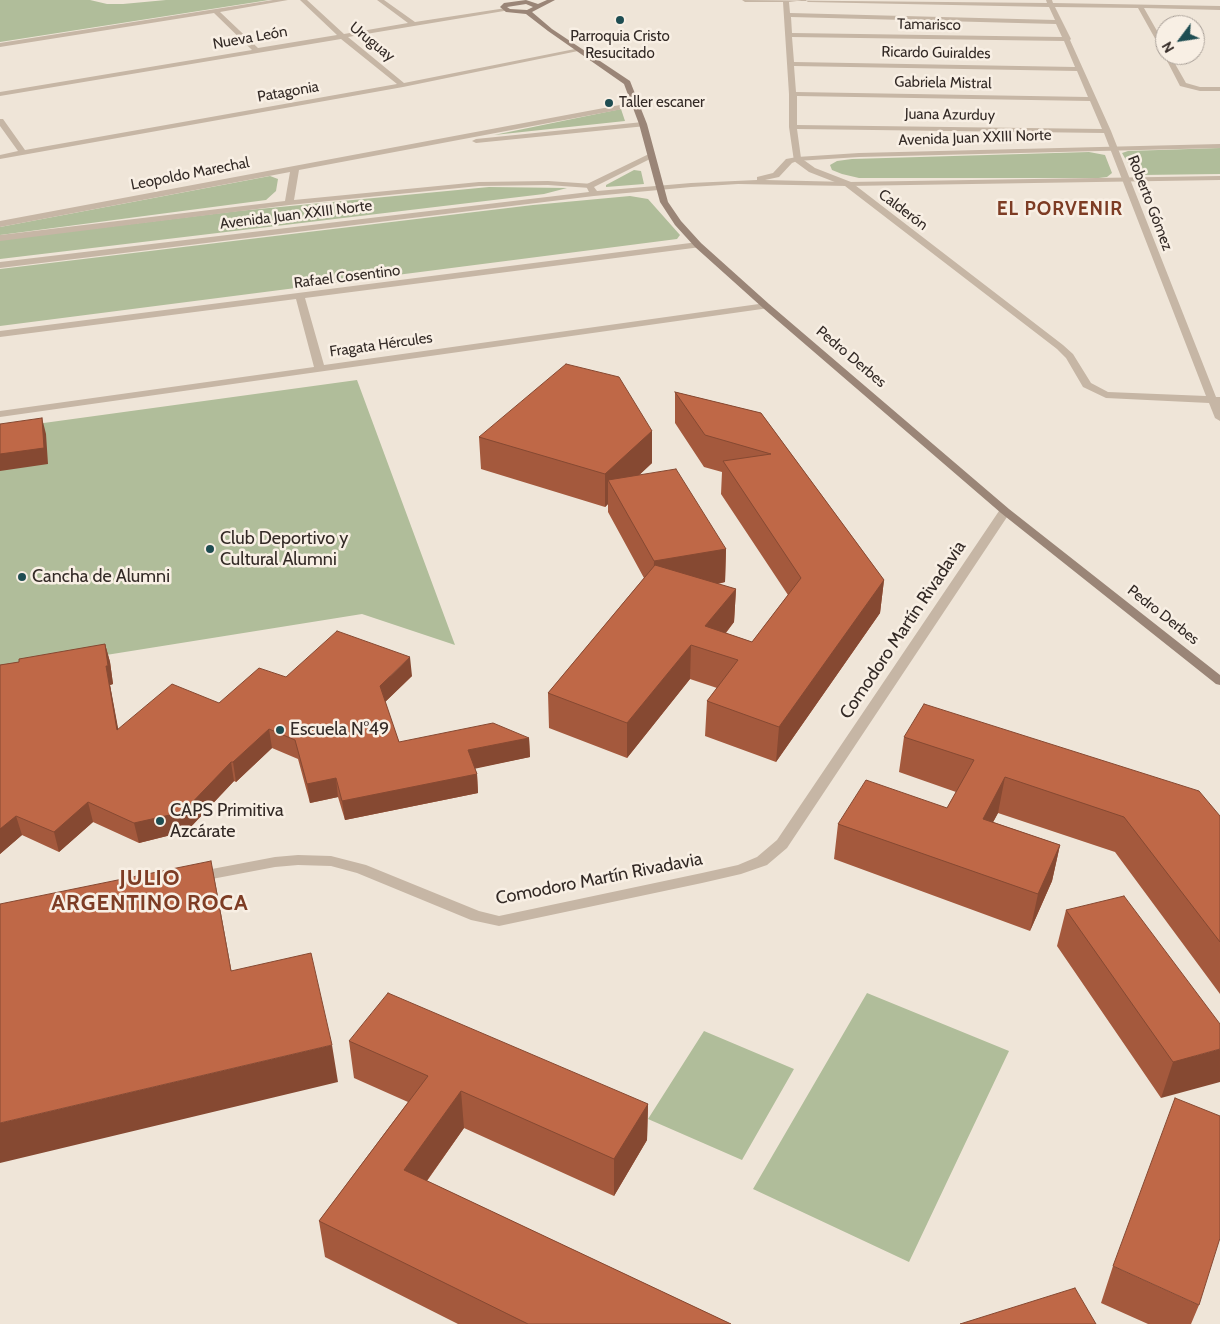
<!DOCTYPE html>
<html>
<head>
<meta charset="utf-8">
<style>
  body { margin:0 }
  #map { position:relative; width:1220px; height:1324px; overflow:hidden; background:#efe5d8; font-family:Cabin,sans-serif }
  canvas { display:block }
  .north { position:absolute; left:1155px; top:15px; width:50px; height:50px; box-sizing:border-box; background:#f8efe4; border:1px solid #a9a098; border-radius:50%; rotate:239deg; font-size:14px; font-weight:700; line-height:20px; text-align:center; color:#332a26 }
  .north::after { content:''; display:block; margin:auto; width:18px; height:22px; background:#1e4d52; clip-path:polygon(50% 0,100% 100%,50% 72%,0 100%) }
</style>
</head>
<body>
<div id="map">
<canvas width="1220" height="1324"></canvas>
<div class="north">N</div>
</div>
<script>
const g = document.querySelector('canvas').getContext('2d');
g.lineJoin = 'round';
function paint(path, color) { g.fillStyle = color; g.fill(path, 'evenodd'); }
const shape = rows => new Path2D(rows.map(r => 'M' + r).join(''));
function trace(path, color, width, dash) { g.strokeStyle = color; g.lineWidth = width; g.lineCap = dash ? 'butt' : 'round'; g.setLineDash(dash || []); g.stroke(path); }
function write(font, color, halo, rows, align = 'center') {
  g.font = font + ' Cabin,sans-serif'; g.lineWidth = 5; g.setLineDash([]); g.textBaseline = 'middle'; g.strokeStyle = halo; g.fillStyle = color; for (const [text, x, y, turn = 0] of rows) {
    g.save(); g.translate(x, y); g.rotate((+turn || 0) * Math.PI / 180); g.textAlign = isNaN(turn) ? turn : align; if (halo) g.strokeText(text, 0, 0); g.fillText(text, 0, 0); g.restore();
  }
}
paint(shape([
  [0,0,90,0,107,4,123,4,166,0,269,0,0,42],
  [621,109,625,121,494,135],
  [1220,148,1220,174,1139,175,1133,172,1122,153,1128,151],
  [1089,152,1105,155,1112,173,1107,177,1099,178,859,178,842,174,832,170,830,165,837,161,852,159],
  [634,170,641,171,644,184,606,187,606,185],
  [270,176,278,179,276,191,266,200,0,235,0,227],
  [489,187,567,188,544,194,0,259,0,240,238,211],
  [630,196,648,199,680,235,677,239,0,326,0,269,533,205],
  [357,380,455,645,362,614,0,672,0,429],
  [867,993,1009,1051,909,1262,753,1189],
  [704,1031,794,1069,742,1160,648,1119]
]), '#b0bd9a');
paint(shape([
  [273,0,288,0,220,12,258,48,337,35,300,0,307,0,344,34,408,23,377,0,384,0,415,22,506,8,507,9,504,11,348,37,404,83,580,48,583,50,403,87,0,159,0,155,18,151,0,126,0,119,3,119,25,150,397,84,341,39,0,96,0,92,252,50,214,13,0,47,0,43,273,0],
  [742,0,1047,3,1046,0,1052,0,1053,3,1220,6,1220,10,1144,8,1165,45,1165,53,1162,51,1138,8,1055,7,1071,39,1070,40,1111,131,1216,397,1220,397,1220,421,1215,418,1209,403,1106,398,1083,387,1066,358,1057,349,845,186,809,172,794,161,789,127,789,94,783,2,745,2,742,0],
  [805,0,808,2,1049,7,1055,20,790,13,789,2,805,0],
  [791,17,1056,24,1062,37,792,33,791,17],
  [792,37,1064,41,1075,67,794,62,792,37],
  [794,66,1077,71,1088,97,796,92,794,66],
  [797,96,1090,101,1102,129,797,125,797,96],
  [797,129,1104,133,1206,396,1108,392,1091,383,1073,354,1063,345,851,182,815,168,801,158,797,129],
  [1165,53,1165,55,1170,55,1186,83,1200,87,1220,87,1220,91,1200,91,1180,86,1164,55,1165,53],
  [636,102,640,104,639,106,299,170,294,200,479,182,548,181,593,184,594,186,590,188,548,185,479,186,289,205,0,241,0,235,285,201,290,172,0,227,0,221,636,102],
  [643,122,646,122,646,126,476,143,472,141,476,139,643,122],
  [698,242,701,243,701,247,305,298,324,365,766,303,771,306,769,308,0,417,0,411,314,367,296,299,0,337,0,331,698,242],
  [1005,508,1011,511,787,848,767,865,741,874,702,883,499,926,471,920,357,873,331,866,298,865,275,867,196,882,191,881,189,877,191,873,196,872,275,857,298,855,331,856,366,865,479,911,499,916,702,873,738,865,757,857,777,840,999,511,1005,508]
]), '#c6b6a5');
paint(shape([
  [1220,144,1220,148,859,157,797,161,792,163,779,177,765,180,848,182,1220,176,1220,180,848,186,738,184,691,187,594,196,0,268,0,262,589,192,586,186,587,184,651,153,654,153,654,157,594,187,597,191,691,183,757,180,757,177,773,173,786,159,797,157,859,153,1220,144]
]), '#c6b6a5');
paint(shape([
  [526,0,538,4,547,0,555,0,532,12,552,29,630,81,647,124,668,202,681,221,701,243,769,304,1009,509,1220,675,1220,685,1216,684,1001,513,763,308,695,247,675,225,660,202,639,124,624,84,548,31,526,14,506,12,500,7,504,3,526,0],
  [526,4,533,7,527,10,510,9,507,7,526,4]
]), '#9a8577');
paint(shape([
  [675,392,761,413,884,580,880,613,776,762,705,736,707,701,717,688,690,679,627,758,549,728,548,693,644,578,608,512,608,504,605,507,481,469,479,437,652,431,652,463,639,475,726,549,725,582,718,584,736,589,734,622,726,633,752,642,788,595,721,494,722,472,704,467,675,423],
  [105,644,110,662,113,684,110,685,118,730,219,703,286,677,412,676,385,702,399,742,529,738,530,757,475,768,477,774,478,793,345,820,338,797,310,803,298,759,272,748,236,782,234,781,187,831,139,843,93,822,59,852,22,835,0,854,0,665,19,662],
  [904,737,1220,816,1220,994,1115,852,998,813,993,822,1060,845,1052,881,1030,931,834,859,838,824,947,808,956,792,899,772],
  [1066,910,1220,1024,1161,1098,1057,946],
  [349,1041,648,1104,647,1140,614,1196,464,1128,427,1181,731,1324,458,1324,325,1257,319,1221,408,1102,354,1078],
  [1113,1266,1199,1305,1191,1324,1148,1324,1101,1303]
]), '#a4593d');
paint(shape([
  [42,418,46,434,48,464,0,471,0,454],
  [652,431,652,463,617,496,608,480,608,504,605,507,605,474],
  [726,549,725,582,653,595,654,561],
  [884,580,880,613,776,762,779,727],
  [736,589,734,622,711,651,705,626],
  [105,644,110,662,113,684,110,685,122,749,117,730,106,666],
  [691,645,690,679,627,758,627,723],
  [410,657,412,676,382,705,380,686],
  [269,729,272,748,236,782,233,762],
  [529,738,530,757,469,770,468,750],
  [231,762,234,781,187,831,139,843,134,823],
  [477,774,478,793,345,820,342,801],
  [1005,777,998,813,976,854,983,819],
  [336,778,338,797,310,803,307,784],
  [88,802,93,822,59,852,54,832],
  [16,816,22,835,0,854,0,829],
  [1060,845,1052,881,1030,931,1038,894],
  [211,861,218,897,238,1007,231,971],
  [332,1045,338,1082,0,1163,0,1123],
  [1220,1049,1220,1082,1161,1098,1173,1062],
  [461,1091,464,1128,408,1207,404,1170],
  [648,1104,647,1140,614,1196,614,1159]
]), '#864932');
const building = shape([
  [566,364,619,377,652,431,605,474,479,437,566,364],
  [675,392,761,413,884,580,779,727,707,701,738,660,691,645,627,723,548,693,655,565,736,589,705,626,752,642,801,578,723,461,771,454,705,435,675,392],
  [42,418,44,448,0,454,0,424,42,418],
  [676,469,726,549,654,561,608,480,676,469],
  [337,631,410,657,380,686,399,742,493,723,529,738,468,750,477,774,342,801,336,778,307,784,295,740,269,729,233,762,231,762,183,812,134,823,88,802,54,832,16,816,0,829,0,665,19,662,19,659,105,644,108,666,106,666,117,730,172,684,219,703,259,668,286,677,337,631],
  [924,704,1199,791,1220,816,1220,942,1124,817,1005,777,983,819,1060,845,1038,894,838,824,866,780,947,808,974,760,904,737,924,704],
  [211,861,231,971,311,953,332,1045,0,1123,0,904,211,861],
  [1124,896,1220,1024,1220,1049,1173,1062,1066,910,1124,896],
  [388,993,648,1104,614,1159,461,1091,404,1170,731,1324,528,1324,319,1221,428,1076,349,1041,388,993],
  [1175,1098,1220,1116,1220,1238,1199,1305,1113,1266,1175,1098],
  [1075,1288,1096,1324,960,1324,1075,1288]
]);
paint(building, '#bf6847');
trace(building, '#864932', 1);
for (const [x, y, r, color] of [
  [620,20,5,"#1e4d52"],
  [609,103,5,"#1e4d52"],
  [210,549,5,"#1e4d52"],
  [22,577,5,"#1e4d52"],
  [280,730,5,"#1e4d52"],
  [160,821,5,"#1e4d52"]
]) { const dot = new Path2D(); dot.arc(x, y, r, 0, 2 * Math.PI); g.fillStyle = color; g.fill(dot); trace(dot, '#f8efe4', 2); }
write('15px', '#332a26', '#f8efe4', [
  ["Tamarisco",929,25,1],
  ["Nueva León",250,38,-10],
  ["Uruguay",372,42,39],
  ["Ricardo Guiraldes",936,53,1],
  ["Gabriela Mistral",943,83,1],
  ["Patagonia",288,92,-10],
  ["Juana Azurduy",950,115,1],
  ["Avenida Juan XXIII Norte",975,138,-2],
  ["Leopoldo Marechal",190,174,-11],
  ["Roberto Gómez",1150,203,69],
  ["Calderón",903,210,37],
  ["Avenida Juan XXIII Norte",296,215,-7],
  ["Rafael Cosentino",347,277,-7],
  ["Fragata Hércules",381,345,-8],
  ["Pedro Derbes",851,357,40],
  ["Pedro Derbes",1163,615,38]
]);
write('15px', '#332a26', '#f8efe4', [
  ["Parroquia Cristo",620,37],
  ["Resucitado",620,54],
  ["Taller escaner",619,103,"left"]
]);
write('18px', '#332a26', '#f8efe4', [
  ["Club Deportivo y",220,539],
  ["Cultural Alumni",220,560],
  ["Cancha de Alumni",32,577],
  ["Escuela N°49",290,730],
  ["CAPS Primitiva",170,811],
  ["Azcárate",170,832]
], 'left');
write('18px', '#332a26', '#f8efe4', [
  ["Comodoro Martín Rivadavia",903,630,-56],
  ["Comodoro Martín Rivadavia",599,879,-11]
]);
g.letterSpacing = '1px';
write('bold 19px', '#7d3c24', '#f8efe4', [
  ["EL PORVENIR",1060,209]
]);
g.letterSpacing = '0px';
g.letterSpacing = '1px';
write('bold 22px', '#7d3c24', '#f8efe4', [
  ["JULIO",150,879],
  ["ARGENTINO ROCA",150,904]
]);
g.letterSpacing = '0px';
</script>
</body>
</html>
